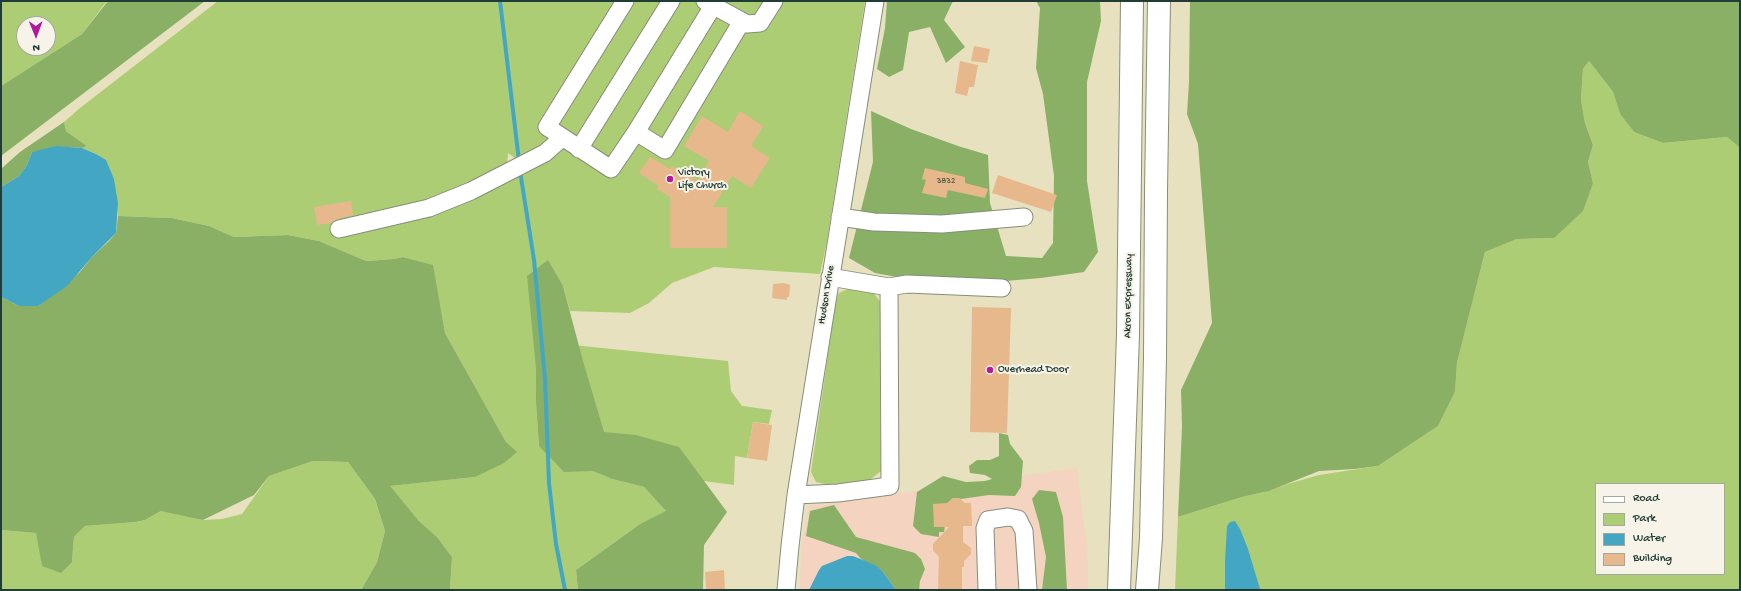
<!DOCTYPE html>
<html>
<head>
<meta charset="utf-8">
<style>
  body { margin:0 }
  #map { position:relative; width:1741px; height:591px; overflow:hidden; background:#e8e1bf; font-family:"Gochi Hand",sans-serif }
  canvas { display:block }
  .frame { position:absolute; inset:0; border:2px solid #1f3d34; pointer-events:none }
  .legend { position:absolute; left:1595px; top:483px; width:130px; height:92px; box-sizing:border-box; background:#f7f3e8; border:1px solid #a1aaa0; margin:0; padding:5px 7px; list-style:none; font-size:12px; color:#1f3d34 }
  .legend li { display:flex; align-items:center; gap:8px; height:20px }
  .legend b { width:20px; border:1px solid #a1aaa0 }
  .north { position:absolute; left:16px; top:16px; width:40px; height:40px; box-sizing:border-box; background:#f7f3e8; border:1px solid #a1aaa0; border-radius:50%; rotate:179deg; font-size:11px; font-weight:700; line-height:16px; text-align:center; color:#1f3d34 }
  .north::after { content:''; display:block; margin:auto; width:14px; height:18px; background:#b5179e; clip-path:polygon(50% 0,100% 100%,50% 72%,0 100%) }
</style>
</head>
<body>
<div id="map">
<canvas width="1741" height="591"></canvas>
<div class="frame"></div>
<ul class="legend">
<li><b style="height:5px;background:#fff"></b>Road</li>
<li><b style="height:11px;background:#adcd75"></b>Park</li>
<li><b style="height:11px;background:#43a7c3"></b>Water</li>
<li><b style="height:11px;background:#e7b88b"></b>Building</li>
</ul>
<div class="north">N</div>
</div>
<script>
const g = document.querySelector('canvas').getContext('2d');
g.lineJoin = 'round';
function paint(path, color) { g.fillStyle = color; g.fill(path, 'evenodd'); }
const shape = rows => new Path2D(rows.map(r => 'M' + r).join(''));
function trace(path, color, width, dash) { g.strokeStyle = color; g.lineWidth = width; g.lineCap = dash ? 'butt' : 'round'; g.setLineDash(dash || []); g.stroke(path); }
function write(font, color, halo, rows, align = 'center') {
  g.font = font + ' "Gochi Hand",sans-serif'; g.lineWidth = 4; g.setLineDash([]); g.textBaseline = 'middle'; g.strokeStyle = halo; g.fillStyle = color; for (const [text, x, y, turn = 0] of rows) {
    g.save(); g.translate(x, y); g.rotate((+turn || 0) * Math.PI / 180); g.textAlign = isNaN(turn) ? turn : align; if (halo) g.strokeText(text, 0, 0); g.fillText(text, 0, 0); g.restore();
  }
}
paint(shape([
  [1077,468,1087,548,1088,590,800,590,801,550,809,506]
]), '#f4d3c0');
paint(shape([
  [1,1,107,1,82,34,1,86],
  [24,24,48,24,48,48,24,48],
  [218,1,865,1,827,241,820,274,714,267,672,283,649,303,630,313,570,311,563,286,536,368,536,403,539,446,612,479,644,487,667,512,640,524,576,570,578,590,450,590,452,557,437,537,419,521,389,486,475,477,506,442,445,333,432,265,403,257,394,259,366,261,319,241,288,235,234,237,209,226,172,218,118,216,114,179,96,154,82,148,87,146,66,131,64,122,80,108],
  [508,153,528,168,538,167,512,175,506,180],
  [1589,61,1613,92,1620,114,1634,132,1663,143,1727,137,1740,148,1740,588,1739,590,1175,590,1178,517,1242,497,1265,492,1291,483,1319,475,1378,466,1438,426,1455,392,1457,363,1485,252,1517,239,1554,238,1593,183,1588,162,1593,145,1585,123,1581,100,1583,69],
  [1596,484,1724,484,1724,574,1596,574],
  [852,287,872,290,882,305,885,323,880,406,881,471,866,483,829,485,816,482,811,472,836,299,839,293],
  [573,345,728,361,731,391,742,406,772,410,769,424,753,422,747,458,735,456,734,485,696,480,573,443],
  [313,461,348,462,375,499,385,531,377,562,361,590,1,590,1,530,37,533,42,566,72,562,74,537,85,526,136,522,145,520,161,511,182,514,203,520,222,519,242,514,269,476]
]), '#adcd75');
paint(shape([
  [108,1,205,1,1,156,1,86,82,34],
  [887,1,953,1,944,20,965,47,946,63,930,27,909,32,903,70,889,77,877,69,885,28],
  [1036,1,1100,1,1101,21,1087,82,1087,181,1098,252,1084,272,1041,278,946,286,875,273,849,258,873,162,871,111,911,129,958,146,988,155,990,203,1006,256,1042,258,1053,243,1054,176,1043,94,1036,68,1040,8],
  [1190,1,1740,1,1740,148,1727,137,1663,143,1634,132,1620,114,1613,92,1589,61,1583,69,1581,100,1585,123,1593,145,1588,162,1593,183,1583,211,1554,238,1517,239,1485,252,1457,363,1455,392,1438,426,1378,466,1355,469,1319,471,1269,491,1242,497,1178,517,1182,427,1181,390,1212,323,1198,144,1187,114,1189,82],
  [64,122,66,131,87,146,82,148,68,147,32,152,27,165,19,176,1,187,1,169,20,152],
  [118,216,172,218,209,226,234,237,288,235,319,241,366,261,394,259,403,257,433,265,445,333,506,442,517,452,504,463,475,477,390,486,419,521,437,537,452,557,450,590,361,590,377,562,385,531,375,499,348,462,313,461,269,476,254,495,203,520,161,511,145,520,136,522,85,526,74,537,72,562,61,573,42,566,36,533,1,530,1,297,19,306,38,306,79,273,92,257,109,241,116,233],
  [548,260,563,286,583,361,604,432,636,435,679,447,727,512,704,545,703,590,578,590,576,570,640,524,666,511,644,487,612,479,593,471,564,472,539,446,536,403,536,368,527,276],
  [999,433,1008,435,1010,444,1023,461,1021,487,1015,496,989,495,961,499,953,498,949,502,944,532,939,532,939,537,921,534,913,526,917,492,943,476,966,482,985,481,992,479,985,475,970,473,969,466,977,460,990,460,999,456],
  [1039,490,1056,492,1063,517,1067,590,1042,590,1046,557,1039,523,1032,499],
  [834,505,856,537,915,553,921,559,925,569,920,581,919,590,896,590,883,572,861,559,856,553,806,536,810,511]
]), '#8ab066');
paint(shape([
  [56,146,82,148,96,154,106,160,114,179,118,203,116,233,92,257,67,286,38,306,19,306,1,297,1,187,19,176,27,165,32,152],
  [1235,521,1240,529,1248,549,1260,589,1263,590,1225,590,1225,561,1227,526,1230,522],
  [847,556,853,556,875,565,883,572,896,590,809,590,819,570,822,566]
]), '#43a7c3');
trace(shape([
  [500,1,519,161],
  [520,171,534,260,545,379,549,483,556,544,565,590]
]), '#43a7c3', 4);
paint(shape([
  [974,46,990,49,987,63,971,61],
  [960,61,978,65,974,87,969,87,967,96,955,93],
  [740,111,763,126,751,146,770,158,751,188,732,176,713,207,727,207,727,248,670,248,670,197,657,189,659,186,639,173,650,157,670,169,672,166,697,181,709,161,684,146,702,116,728,132],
  [925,168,965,177,965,183,988,189,985,198,948,190,946,198,922,193,926,180,922,179],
  [998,175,1057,195,1051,212,992,193],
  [351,201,353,215,337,219,332,223,317,225,314,207],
  [784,283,790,285,789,297,787,297,787,300,772,298,773,284],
  [972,307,1011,308,1007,433,970,432],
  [753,422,772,425,767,461,747,458],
  [953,498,959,498,965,503,971,503,972,526,963,526,963,542,971,548,971,554,964,561,964,567,962,567,962,590,938,590,939,557,933,550,933,544,949,527,934,527,933,504,947,503],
  [724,570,725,590,706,590,705,572]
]), '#e7b88b');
const minor = shape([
  [625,1,547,127,611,169,636,132,665,150,742,21],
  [705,1,747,24,760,23,774,1],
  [636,132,713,6],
  [579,149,671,1],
  [840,217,874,222,942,224,1024,217],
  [339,229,429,208,471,191,545,153,562,138],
  [889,287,907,284,1002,288],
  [796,495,838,493,890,486,889,287,830,277],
  [786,590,790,546,796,495,875,1],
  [987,590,985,528,988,520,1008,517,1018,519,1024,531,1028,590]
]);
const highway = shape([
  [1119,590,1128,335,1132,1],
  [1147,590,1151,538,1155,358,1156,191,1159,1]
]);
trace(minor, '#848f7a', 19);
trace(highway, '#848f7a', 24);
trace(minor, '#fff', 17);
trace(highway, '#fff', 22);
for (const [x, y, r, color] of [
  [670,179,4,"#b5179e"],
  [990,370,4,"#b5179e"]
]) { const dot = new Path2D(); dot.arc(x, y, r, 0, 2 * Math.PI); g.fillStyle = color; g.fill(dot); trace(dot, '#f7f3e8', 1.5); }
write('9px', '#515c4a', null, [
  ["3832",946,182]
]);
write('11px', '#1f3d34', '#f7f3e8', [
  ["Victory",678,173],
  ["Life Church",678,186],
  ["Overhead Door",998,370]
], 'left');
write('11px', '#1f3d34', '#f7f3e8', [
  ["Hudson Drive",827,295,-81],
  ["Akron Expressway",1129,296,-89]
]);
</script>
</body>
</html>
